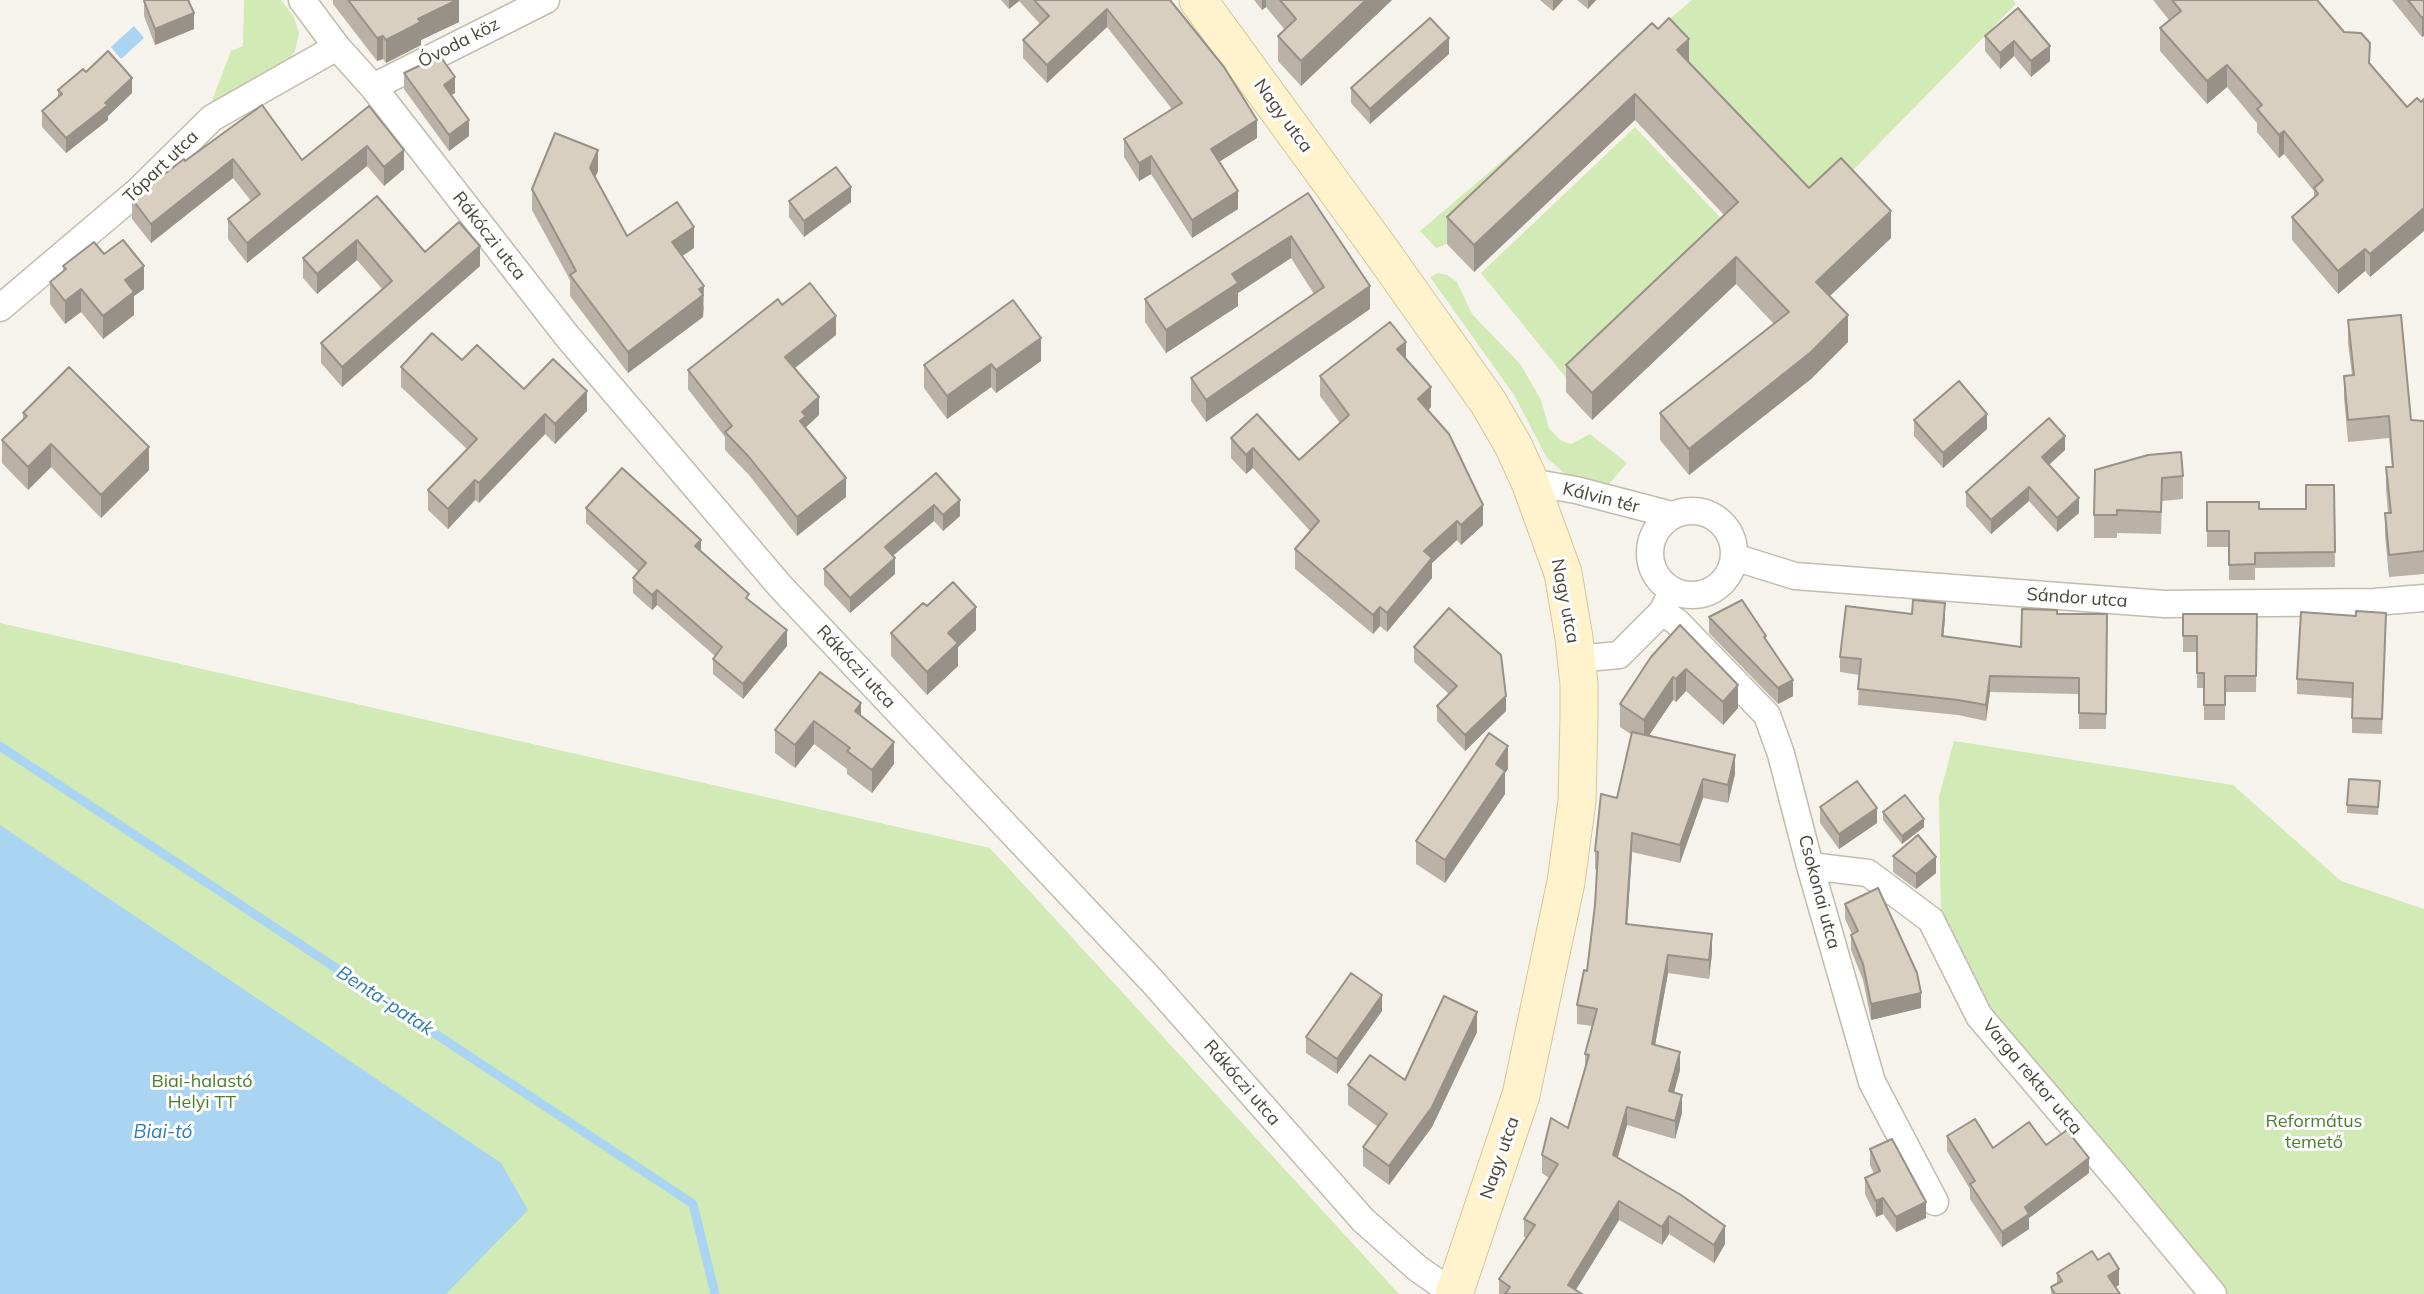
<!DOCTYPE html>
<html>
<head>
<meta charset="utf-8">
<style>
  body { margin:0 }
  canvas { display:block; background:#f6f3ec }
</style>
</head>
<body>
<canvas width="2424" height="1294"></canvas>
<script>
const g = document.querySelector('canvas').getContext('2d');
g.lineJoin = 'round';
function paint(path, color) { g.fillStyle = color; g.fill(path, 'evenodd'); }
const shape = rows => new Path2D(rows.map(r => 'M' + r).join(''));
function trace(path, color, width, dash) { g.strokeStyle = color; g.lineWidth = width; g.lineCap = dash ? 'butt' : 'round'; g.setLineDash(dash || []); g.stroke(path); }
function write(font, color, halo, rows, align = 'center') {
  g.font = font + ' Mulish,sans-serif'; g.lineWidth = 6; g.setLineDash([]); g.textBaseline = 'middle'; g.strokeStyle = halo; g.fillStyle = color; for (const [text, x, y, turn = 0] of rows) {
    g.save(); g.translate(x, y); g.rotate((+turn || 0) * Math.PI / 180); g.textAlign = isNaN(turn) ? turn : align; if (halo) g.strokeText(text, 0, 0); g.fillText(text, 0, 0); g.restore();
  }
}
paint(shape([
  [244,0,281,0,294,17,299,34,295,51,289,60,209,108,231,51,243,46],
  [1692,0,2013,0,2016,4,1809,215,1652,50,1447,244,1436,248,1420,231],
  [1635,127,1729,227,1567,379,1481,273],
  [1438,273,1447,275,1457,282,1472,314,1521,365,1541,400,1549,428,1560,440,1571,444,1590,434,1627,463,1604,490,1573,481,1547,458,1514,395,1430,277],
  [0,623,990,848,1399,1294,0,1294],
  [1954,741,2233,785,2341,881,2424,909,2424,1294,2221,1294,1983,1007,1941,919,1939,797]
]), '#d2eab5');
paint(shape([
  [134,26,144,38,121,59,111,47],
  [0,825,501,1163,528,1210,446,1294,0,1294]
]), '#a9d4f2');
trace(shape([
  [0,746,693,1204,715,1294]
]), '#a9d4f2', 9);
const minor = shape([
  [302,0,337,47,373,87,567,336,780,586,1152,981,1363,1220,1417,1268,1454,1294],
  [373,87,546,0],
  [0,308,138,191,212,118,337,47],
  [1530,482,1576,490,1672,515],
  '1650 553a42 42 0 1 1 84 0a42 42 0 1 1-84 0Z',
  [1734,557,1795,576,2164,604,2375,602,2424,598],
  [1662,612,1677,622,1767,715,1781,754,1810,866,1872,1082,1935,1202],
  [1576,659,1619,655,1662,612,1669,598],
  [1810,866,1868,873,1931,920,1979,1016,2121,1183,2213,1294]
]);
const secondary = shape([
  [1198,0,1381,251,1488,402,1513,445,1530,482,1563,573,1574,638,1579,684,1579,718,1577,801,1566,882,1521,1095,1454,1294]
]);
trace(minor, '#c2bbae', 29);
trace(secondary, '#d6c79b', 39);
trace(minor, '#fff', 26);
trace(secondary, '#fff3cd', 37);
paint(shape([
  [333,0,459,0,459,22,421,40,421,45,386,63,383,59,377,61,333,4],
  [1001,0,1170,0,1257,138,1219,161,1238,209,1192,238,1151,174,1139,181,1124,157,1124,139,1172,109,1107,27,1047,83,1023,58,1023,40,1040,24,1019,1,1009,9],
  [1254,0,1392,0,1301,86,1278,61,1278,36,1285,30,1266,7,1262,10],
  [1540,0,1563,0,1553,11],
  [1577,0,1596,0,1588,9],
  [2153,0,2318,0,2318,1,2407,107,2421,102,2424,99,2424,231,2370,277,2365,271,2338,294,2292,240,2292,217,2314,198,2314,191,2284,154,2279,158,2257,132,2257,123,2227,87,2207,104,2160,51,2160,28,2169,20],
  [2392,0,2424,0,2422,37],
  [144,1,194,29,155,45,144,16],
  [2018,8,2050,61,2031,77,2014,56,2000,69,1985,51,1985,36],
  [1652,23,1809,188,1891,238,1830,296,1848,342,1811,379,1689,475,1660,440,1660,413,1774,324,1736,284,1592,420,1566,392,1566,365,1724,215,1635,120,1474,272,1447,244,1447,217],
  [1449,54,1370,124,1351,103,1351,88],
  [86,72,132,93,108,116,108,120,66,153,42,127,42,111,58,97,58,90],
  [404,73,455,93,451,95,469,136,449,151,404,89],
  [262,105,302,160,369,106,404,169,384,186,367,166,247,263,228,239,228,219,251,201,233,178,151,243,132,219,132,199],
  [598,171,595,177,627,236,694,248,682,256,704,307,703,317,628,373,570,296,570,280,532,210,532,189],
  [1308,193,1370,309,1206,422,1191,401,1191,378,1314,294,1291,258,1238,293,1238,306,1166,353,1145,322,1145,299],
  [377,196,425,252,480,266,342,387,321,363,321,343,382,289,357,260,317,294,303,278,303,258],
  [789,201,851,202,804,237,789,217],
  [104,254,144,289,134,296,134,315,103,339,81,312,65,324,50,304,50,282,63,271,63,266],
  [782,305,836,335,794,368,819,415,806,427,806,428,846,497,797,536,749,475,725,450,725,437,688,389,688,370],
  [2348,320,2411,420,2424,421,2424,574,2389,577,2385,535,2385,513,2388,513,2386,489,2386,467,2392,467,2389,438,2348,442,2344,398,2344,376,2352,375,2348,343],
  [1406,359,1431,407,1428,410,1483,525,1461,545,1457,540,1432,563,1432,578,1387,632,1380,626,1373,634,1295,569,1295,549,1310,531,1253,468,1246,474,1231,458,1231,438,1299,460,1340,423,1320,396,1320,376],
  [462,360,524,389,587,411,555,444,545,434,479,503,475,500,448,529,428,510,428,490,467,449,401,387,401,367],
  [1041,361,996,393,991,387,947,419,924,388,924,365],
  [23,413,149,470,101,518,51,467,28,490,2,463,2,440,23,419],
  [1914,420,1987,429,1943,468,1914,436],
  [2065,450,2049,465,2079,513,2057,532,2029,501,1991,534,1966,506,1966,492],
  [2148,455,2183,476,2183,499,2162,501,2161,534,2117,533,2117,538,2094,538,2094,515],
  [936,473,960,516,943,531,934,521,893,556,895,574,850,613,824,585,824,569],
  [2334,485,2335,567,2255,568,2255,580,2229,580,2229,547,2207,547,2207,502,2259,509,2306,509],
  [586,508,701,551,749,600,787,646,743,699,713,674,713,659,715,656,657,605,652,610,633,593,633,578,639,572,586,523],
  [927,606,976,630,958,647,958,666,927,695,891,656,891,633],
  [2057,614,2107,614,2106,729,2079,729,2079,694,1990,692,1986,721,1958,715,1858,705,1859,675,1840,672,1840,657,1945,619,1943,636,2021,647],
  [2183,614,2257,614,2256,692,2225,692,2225,720,2204,720,2204,688,2197,688,2197,652,2183,652],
  [1709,617,1766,641,1793,696,1778,704,1709,633],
  [1680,625,1738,708,1723,725,1686,691,1676,702,1673,700,1649,735,1735,774,1728,803,1703,798,1680,863,1632,852,1627,924,1712,953,1709,979,1668,973,1655,1045,1680,1070,1674,1093,1682,1113,1675,1139,1627,1125,1618,1157,1725,1244,1714,1263,1669,1234,1662,1245,1619,1220,1576,1290,1582,1294,1499,1294,1499,1279,1526,1238,1524,1237,1524,1219,1549,1178,1542,1173,1542,1155,1568,1128,1585,1070,1585,1054,1592,1026,1577,1024,1577,1005,1587,971,1595,905,1597,870,1595,869,1595,851,1617,798,1632,735,1620,727,1620,704],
  [2386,628,2382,734,2352,733,2352,698,2297,694,2297,679],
  [1414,647,1506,711,1465,751,1437,721,1437,706,1449,694,1414,662],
  [820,672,861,716,894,764,872,793,847,774,847,769,814,744,795,768,775,753,775,730],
  [1508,769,1505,773,1505,794,1445,883,1416,864,1416,841],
  [2380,789,2378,815,2347,813,2347,805],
  [1820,807,1877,823,1839,849,1820,823],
  [1883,812,1924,827,1902,844,1883,820],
  [1893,856,1936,873,1916,889,1893,872],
  [1845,904,1921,1008,1871,1020,1863,980,1851,950,1851,935,1852,934,1845,919],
  [1382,1011,1337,1074,1306,1053,1306,1037],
  [1477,1032,1432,1127,1389,1185,1363,1166,1363,1147,1378,1127,1348,1105,1348,1085,1405,1080],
  [1947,1136,1993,1148,2046,1145,2089,1173,2029,1218,2029,1229,2002,1247,1970,1199,1970,1189,1947,1151],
  [1870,1149,1926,1218,1896,1232,1883,1214,1876,1217,1865,1194,1865,1178,1874,1174,1870,1165],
  [2098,1260,2119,1285,2115,1287,2120,1294,2051,1294,2051,1287,2057,1284,2057,1273]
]), '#bab2a6');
paint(shape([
  [459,0,459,22,421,40,421,45,386,63,386,40,418,19],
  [1009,0,1019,0,1019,1,1009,9],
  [1262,0,1266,0,1266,7,1262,10],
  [1366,0,1392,0,1301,86,1301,61],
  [1553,0,1563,0,1553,11],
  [1588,0,1596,0,1588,9],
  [1107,9,1107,27,1047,83,1047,65],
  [194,13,194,29,155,45,155,29],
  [2424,16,2424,36,2422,37,2422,18],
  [383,36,383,59,377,61,377,38],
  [1449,38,1449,54,1370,124,1370,109],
  [1689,39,1689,66,1677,50],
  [2014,41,2014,56,2000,69,2000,53],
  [2050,46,2050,61,2031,77,2031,61],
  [2227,65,2227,87,2207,104,2207,81],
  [455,77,455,93,444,100,444,85],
  [132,78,132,93,108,116,108,120,66,153,66,138],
  [1635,94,1635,120,1474,272,1474,245],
  [469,120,469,136,449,151,449,135],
  [1257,120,1257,138,1211,167,1211,149],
  [2284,131,2284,154,2279,158,2279,135],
  [367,146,367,166,247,263,247,243],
  [404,150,404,169,384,186,384,167],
  [598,150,598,171,590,189,590,168],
  [1151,156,1151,174,1139,181,1139,163],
  [233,159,233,178,151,243,151,224],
  [851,187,851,202,804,237,804,221],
  [1238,191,1238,209,1192,238,1192,220],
  [2424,208,2424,231,2370,277,2370,254],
  [1891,211,1891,238,1816,309,1816,282],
  [694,227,694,248,672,263,672,242],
  [1291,236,1291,258,1238,293,1238,306,1166,353,1166,330,1232,274],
  [357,240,357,260,317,294,317,274],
  [480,246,480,266,342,387,342,367],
  [2365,249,2365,271,2338,294,2338,271],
  [1736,257,1736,284,1592,420,1592,393],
  [144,266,144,289,134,296,134,315,103,339,103,316,125,280],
  [704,286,703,317,628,373,628,352],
  [1370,286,1370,309,1206,422,1206,400],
  [81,289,81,312,65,324,65,301],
  [1848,315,1848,342,1811,379,1689,475,1689,449],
  [836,316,836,335,785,376,785,357],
  [1041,338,1041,361,996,393,996,370],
  [1406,342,1406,362,1397,349],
  [991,364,991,387,947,419,947,396],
  [1431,387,1431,407,1418,419,1418,399],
  [587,391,587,411,555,444,555,424],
  [819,397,819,415,806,427,806,435,800,421,802,412],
  [545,414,545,434,479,503,479,483],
  [1987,414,1987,429,1943,468,1943,453],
  [2065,436,2065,450,2042,471,2042,457],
  [51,444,51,467,28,490,28,467],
  [149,447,149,470,101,518,101,495],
  [1253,448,1253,468,1246,474,1246,455],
  [846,478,846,497,797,536,797,517],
  [475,480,475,500,448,529,448,509],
  [2029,487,2029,501,1991,534,1991,520],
  [2079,498,2079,513,2057,532,2057,518],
  [960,500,960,516,943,531,943,515],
  [934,505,934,521,885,562,885,547],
  [1483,505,1483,525,1461,545,1461,525],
  [1457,521,1457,540,1432,563,1432,578,1387,632,1387,613,1424,551],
  [701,540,701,556,695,546],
  [895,558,895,574,850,613,850,598],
  [657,590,657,605,652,610,652,595],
  [1945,603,1945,619,1942,651,1942,636],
  [976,607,976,630,958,647,958,666,927,695,927,672,948,633],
  [1380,607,1380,626,1373,634,1373,615],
  [787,630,787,646,743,699,743,684],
  [1686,669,1686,691,1676,702,1676,679],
  [1990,676,1990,692,1986,721,1986,705],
  [1673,677,1673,700,1644,743,1644,720],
  [1793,680,1793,696,1778,704,1778,688],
  [1738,685,1738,708,1723,725,1723,702],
  [1506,696,1506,711,1465,751,1465,735],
  [861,703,861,726,855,711],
  [814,721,814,744,795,768,795,745],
  [894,742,894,764,872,793,872,770],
  [1508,746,1508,769,1505,773,1505,794,1445,883,1445,860,1496,764],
  [1735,755,1735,774,1728,803,1728,785],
  [1703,779,1703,798,1680,863,1680,845],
  [1877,808,1877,823,1839,849,1839,834],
  [1924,819,1924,827,1902,844,1902,836],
  [1632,833,1632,852,1626,942,1626,924],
  [1936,857,1936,873,1916,889,1916,874],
  [1712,934,1712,953,1709,979,1709,960],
  [1668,955,1668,973,1652,1062,1652,1044],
  [1921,993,1921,1008,1871,1020,1871,1004],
  [1382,995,1382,1011,1337,1074,1337,1059],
  [1477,1012,1477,1032,1432,1127,1389,1185,1389,1166],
  [1680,1052,1680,1070,1669,1110,1669,1091],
  [1682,1095,1682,1113,1675,1139,1675,1121],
  [1627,1107,1627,1125,1613,1173,1613,1155],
  [2089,1158,2089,1173,2029,1218,2029,1229,2002,1247,2002,1232,2025,1207],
  [1883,1198,1883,1214,1876,1217,1876,1201],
  [1619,1201,1619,1220,1573,1294,1568,1285],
  [1926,1202,1926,1218,1896,1232,1896,1217],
  [1669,1216,1669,1234,1662,1245,1662,1227],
  [1725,1226,1725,1244,1714,1263,1714,1245],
  [2119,1269,2119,1285,2108,1292,2108,1276]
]), '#979187');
const building = shape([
  [145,0,188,0,194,13,155,29,144,1,145,0],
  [348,0,457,0,418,19,421,22,386,40,383,36,377,38,348,0],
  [1034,0,1170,0,1224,67,1257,120,1211,149,1238,191,1192,220,1151,156,1139,163,1124,139,1182,103,1107,9,1047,65,1023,40,1049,16,1034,0],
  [1280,0,1366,0,1301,61,1278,36,1296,19,1280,0],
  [2172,0,2317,0,2344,32,2361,33,2370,43,2369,63,2407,107,2417,98,2421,102,2424,99,2424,208,2370,254,2365,249,2338,271,2292,217,2318,194,2314,188,2323,180,2284,131,2279,135,2257,109,2262,105,2227,65,2207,81,2160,28,2181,11,2172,0],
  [2408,0,2424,0,2424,16,2422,18,2408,0],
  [2018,8,2050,46,2031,61,2014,41,2000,53,1985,36,2018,8],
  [1430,18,1449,38,1370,109,1351,88,1430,18],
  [1669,18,1689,39,1677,50,1809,188,1841,158,1891,211,1816,282,1848,315,1811,352,1689,449,1660,413,1789,312,1736,257,1592,393,1566,365,1738,202,1635,94,1474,245,1447,217,1652,23,1658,29,1669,18],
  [108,51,132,78,105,103,108,105,66,138,42,111,62,94,58,90,83,69,86,72,108,51],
  [440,56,455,77,444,85,469,120,449,135,404,73,440,56],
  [262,105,302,160,369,106,404,150,384,167,367,146,247,243,228,219,260,194,233,159,151,224,132,199,184,159,185,161,262,105],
  [555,133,598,150,590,168,627,236,677,202,694,227,672,242,704,286,699,289,703,295,628,352,570,275,576,271,532,189,555,133],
  [836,167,851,187,804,221,789,201,836,167],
  [1308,193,1370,286,1206,400,1191,378,1324,287,1291,236,1232,274,1238,283,1166,330,1145,299,1308,193],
  [377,196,425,252,459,222,480,246,342,367,321,343,392,281,357,240,317,274,303,258,377,196],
  [123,240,144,266,125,280,134,292,103,316,81,289,65,301,50,282,66,269,63,266,94,242,104,254,123,240],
  [810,283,836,316,785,357,819,397,802,412,806,416,800,421,846,478,797,517,749,457,725,432,732,426,688,370,778,299,782,305,810,283],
  [1013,300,1041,338,996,370,991,364,947,396,924,365,1013,300],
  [2401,315,2411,420,2424,421,2424,551,2389,555,2385,513,2391,513,2386,467,2393,467,2389,416,2348,420,2344,376,2354,375,2348,320,2401,315],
  [1390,322,1406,342,1397,349,1431,387,1418,399,1449,434,1483,505,1461,525,1457,521,1424,551,1432,558,1387,613,1380,607,1373,615,1295,549,1319,521,1253,448,1246,455,1231,438,1257,414,1299,460,1349,415,1320,376,1390,322],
  [432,333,462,360,477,345,524,389,553,359,587,391,555,424,545,414,479,483,475,480,448,509,428,490,477,439,401,367,432,333],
  [69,367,149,447,101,495,51,444,28,467,2,440,27,416,23,413,69,367],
  [1959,381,1987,414,1943,453,1914,420,1959,381],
  [2049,418,2065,436,2042,457,2079,498,2057,518,2029,487,1991,520,1966,492,2049,418],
  [2181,452,2183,476,2162,478,2161,512,2117,510,2117,515,2094,515,2095,470,2148,455,2181,452],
  [622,468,701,540,695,546,749,594,746,598,787,630,743,684,713,659,722,647,657,590,652,595,633,578,646,563,586,508,622,468],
  [936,473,960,500,943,515,934,505,885,547,895,558,850,598,824,569,936,473],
  [2306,485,2334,485,2335,552,2255,553,2255,564,2229,565,2229,531,2207,531,2207,502,2259,502,2259,509,2306,509,2306,485],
  [953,582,976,607,948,633,958,643,927,672,891,633,923,603,927,606,953,582],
  [1742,600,1766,636,1764,637,1793,680,1778,688,1709,617,1742,600],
  [1913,600,1945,603,1942,636,2021,647,2022,609,2057,610,2057,614,2107,614,2106,714,2079,713,2079,678,1990,676,1986,705,1958,700,1858,689,1861,659,1840,657,1846,606,1912,614,1913,600],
  [1449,608,1501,655,1506,696,1465,735,1437,706,1457,686,1414,647,1449,608],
  [2356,611,2386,613,2382,719,2352,718,2353,683,2297,679,2301,612,2356,616,2356,611],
  [2183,614,2257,614,2256,676,2225,676,2225,705,2204,705,2204,673,2197,673,2197,636,2183,636,2183,614],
  [1680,625,1738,685,1723,702,1686,669,1676,679,1673,677,1644,720,1620,704,1651,657,1680,625],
  [820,672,861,703,855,711,894,742,872,770,847,751,850,748,814,721,795,745,775,730,820,672],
  [1632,732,1735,755,1728,785,1703,779,1680,845,1632,833,1626,924,1712,934,1709,960,1668,955,1652,1044,1680,1052,1669,1091,1682,1095,1675,1121,1627,1107,1613,1155,1681,1195,1725,1226,1714,1245,1669,1216,1662,1227,1619,1201,1568,1285,1582,1294,1505,1294,1510,1287,1499,1279,1535,1225,1524,1219,1558,1164,1542,1155,1551,1118,1568,1128,1589,1055,1585,1054,1597,1009,1577,1005,1584,970,1587,971,1595,905,1598,852,1595,851,1601,794,1617,798,1632,732],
  [1489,733,1508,746,1496,764,1505,771,1445,860,1416,841,1489,733],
  [2349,779,2380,781,2378,807,2347,805,2349,779],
  [1857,781,1877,808,1839,834,1820,807,1857,781],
  [1905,795,1924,819,1902,836,1883,812,1905,795],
  [1918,835,1936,857,1916,874,1893,856,1918,835],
  [1878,888,1917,973,1921,993,1871,1004,1863,964,1851,935,1858,931,1845,904,1878,888],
  [1351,973,1382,995,1337,1059,1306,1037,1351,973],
  [1444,996,1477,1012,1432,1107,1389,1166,1363,1147,1387,1114,1348,1085,1370,1055,1405,1080,1444,996],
  [1975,1119,1993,1148,2029,1122,2046,1145,2067,1130,2089,1158,2025,1207,2029,1214,2002,1232,1970,1184,1975,1181,1947,1136,1975,1119],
  [1892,1139,1926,1202,1896,1217,1883,1198,1876,1201,1865,1178,1880,1171,1870,1149,1892,1139],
  [2092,1251,2098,1260,2109,1253,2119,1269,2108,1276,2120,1294,2055,1294,2051,1287,2062,1281,2057,1273,2092,1251]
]);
paint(building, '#d8cfc1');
trace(building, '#979187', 2);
write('18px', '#4b4439', '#fff', [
  ["Óvoda köz",459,43,-27],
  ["Nagy utca",1283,116,54],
  ["Tópart utca",161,167,-44],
  ["Rákóczi utca",489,236,52],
  ["Kálvin tér",1601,498,14],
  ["Sándor utca",2077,598,4],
  ["Nagy utca",1565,601,79],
  ["Rákóczi utca",856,667,47],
  ["Csokonai utca",1819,892,75],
  ["Varga rektor utca",2032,1077,50],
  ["Rákóczi utca",1242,1083,49],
  ["Nagy utca",1500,1158,-71]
]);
write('18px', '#4a7f2a', '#fff', [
  ["Biai-halastó",202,1082],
  ["Helyi TT",202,1103],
  ["Református",2314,1122],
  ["temető",2314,1143]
]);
write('italic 19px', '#2e7ab2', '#fff', [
  ["Benta-patak",385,1001,33],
  ["Biai-tó",163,1132]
]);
</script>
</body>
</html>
